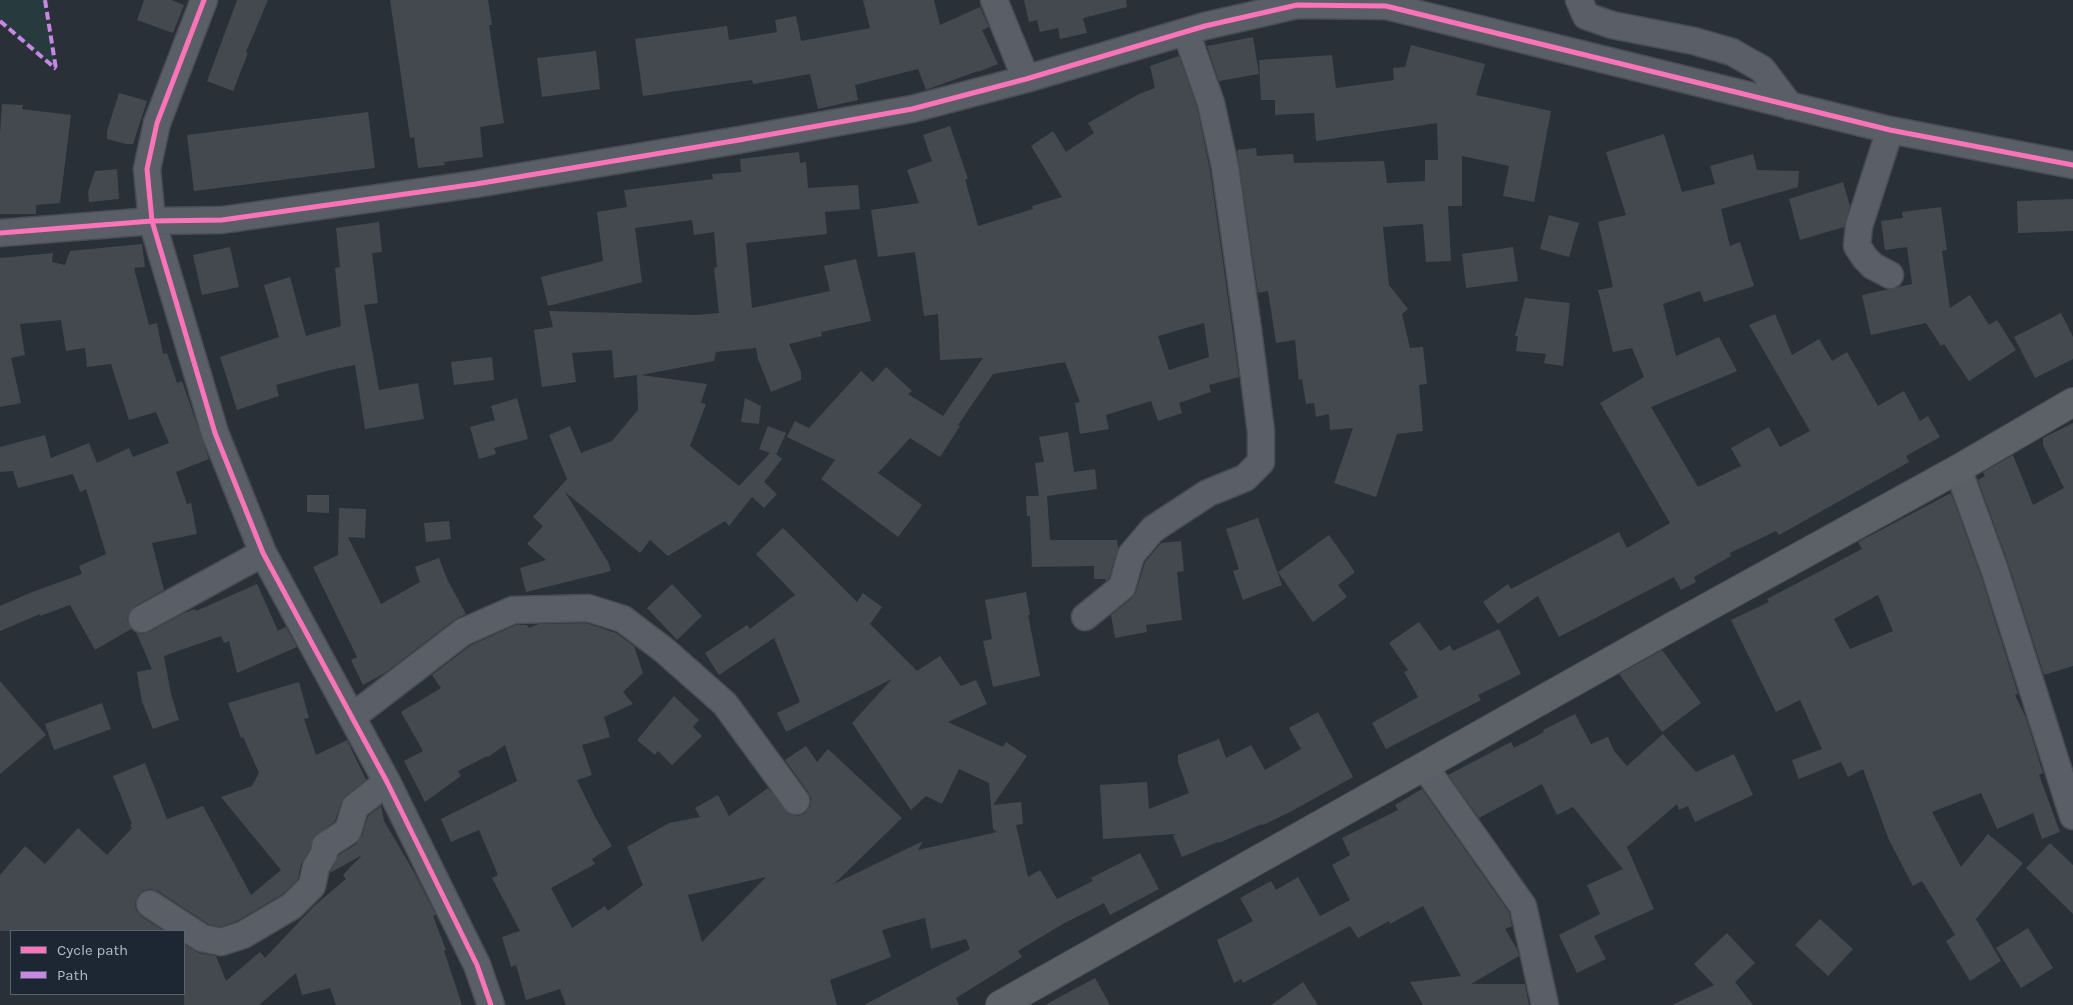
<!DOCTYPE html>
<html>
<head>
<meta charset="utf-8">
<style>
  body { margin:0 }
  #map { position:relative; width:2073px; height:1005px; overflow:hidden; background:#2a3038; font-family:Karla,sans-serif }
  canvas { display:block }
  .legend { position:absolute; left:10px; top:930px; width:175px; height:65px; box-sizing:border-box; background:#1d2633; border:1px solid #59626f; margin:0; padding:6px 9px; list-style:none; font-size:15px; color:#b4bcc9 }
  .legend li { display:flex; align-items:center; gap:10px; height:25px }
  .legend b { width:25px; border:1px solid #59626f }
</style>
</head>
<body>
<div id="map">
<canvas width="2073" height="1005"></canvas>
<ul class="legend">
<li><b style="height:6px;background:#fb73b8"></b>Cycle path</li>
<li><b style="height:6px;background:#c787e3"></b>Path</li>
</ul>
</div>
<script>
const g = document.querySelector('canvas').getContext('2d');
g.lineJoin = 'round';
function paint(path, color) { g.fillStyle = color; g.fill(path, 'evenodd'); }
const shape = rows => new Path2D(rows.map(r => 'M' + r).join(''));
function trace(path, color, width, dash) { g.strokeStyle = color; g.lineWidth = width; g.lineCap = dash ? 'butt' : 'round'; g.setLineDash(dash || []); g.stroke(path); }
paint(shape([
  [0,0,45,0,56,69,0,21]
]), '#273a3e');
paint(shape([
  [144,0,171,0,184,5,173,33,137,20],
  [237,0,268,0,246,52,248,53,233,91,207,81],
  [390,0,488,0,492,25,489,25,504,123,480,127,483,157,444,162,445,165,418,168,414,137,410,138],
  [863,0,934,0,940,25,980,7,989,27,982,30,998,64,978,72,978,71,926,90,918,69,855,85,858,100,818,109,810,74,753,84,752,80,643,96,635,39,727,26,729,40,777,32,775,20,796,16,801,41,870,28],
  [1024,0,1126,0,1127,7,1083,18,1087,33,1060,39,1058,28,1040,32,1037,20,1029,22],
  [1253,37,1259,74,1219,81,1207,46],
  [1411,45,1485,64,1476,95,1551,111,1534,202,1503,196,1509,166,1462,156,1462,206,1448,206,1451,261,1426,262,1423,224,1383,227,1389,285,1408,309,1402,314,1410,348,1423,347,1427,384,1419,385,1423,431,1397,434,1376,497,1334,483,1353,428,1330,430,1329,414,1316,417,1314,403,1306,404,1302,379,1299,380,1295,340,1276,343,1268,291,1258,293,1237,150,1256,148,1257,156,1293,154,1294,163,1384,161,1387,183,1425,181,1425,160,1438,160,1437,123,1316,141,1314,113,1275,115,1275,100,1261,100,1259,60,1332,55,1336,88,1394,80,1393,68,1405,67],
  [596,51,600,89,542,97,537,58],
  [1179,56,1197,107,1210,170,1239,377,1209,385,1211,392,1179,403,1182,413,1158,421,1151,401,1106,415,1109,429,1080,434,1075,403,1080,402,1065,362,993,374,958,425,960,426,940,457,910,438,878,473,922,505,898,537,821,479,835,460,787,437,795,421,809,428,861,371,873,382,886,367,912,391,908,394,943,416,983,358,940,360,938,314,924,316,915,252,878,257,871,210,919,203,907,170,932,161,923,135,950,126,968,179,965,179,978,226,1033,209,1032,206,1062,197,1031,146,1053,131,1066,152,1094,133,1088,123,1139,94,1155,88,1150,66],
  [1204,323,1209,357,1169,370,1158,336],
  [119,93,147,101,133,144,126,144,107,139,107,131],
  [2,104,23,105,22,109,71,115,60,203,36,205,36,214,0,214,0,134],
  [368,112,375,168,194,191,187,135],
  [1664,134,1682,192,1715,184,1710,166,1753,154,1757,170,1799,171,1798,187,1721,209,1730,246,1740,242,1754,286,1704,302,1700,291,1663,304,1676,356,1719,337,1737,371,1651,407,1698,487,1741,466,1731,448,1769,427,1780,447,1810,431,1749,325,1775,314,1792,355,1819,339,1832,361,1847,352,1878,406,1904,391,1920,421,1928,416,1940,437,1906,456,1909,462,1779,535,1776,531,1730,553,1731,556,1694,577,1696,582,1681,590,1674,577,1559,637,1538,596,1498,624,1483,602,1508,584,1511,589,1619,532,1627,548,1670,523,1600,403,1644,377,1632,348,1613,352,1598,290,1613,287,1598,222,1626,215,1606,152],
  [799,152,800,163,806,162,808,188,858,185,860,209,825,212,827,234,746,243,752,308,830,291,824,266,856,259,871,321,821,332,822,336,789,344,801,372,801,380,771,392,758,359,756,348,716,352,714,361,641,375,707,384,701,403,706,404,690,446,739,486,770,453,759,449,768,426,786,433,777,453,775,453,782,459,764,482,777,494,764,508,752,497,729,526,725,521,668,556,650,540,640,553,565,492,608,562,611,571,526,592,520,568,546,560,527,544,543,526,533,517,567,479,549,435,570,426,581,453,612,441,638,410,637,375,614,378,612,350,572,353,576,382,542,387,534,330,553,327,549,311,696,315,719,313,714,268,717,267,714,232,694,235,692,220,635,228,642,282,548,306,541,277,603,261,597,212,627,207,624,190,713,179,712,174,741,172,740,159],
  [117,169,119,199,89,202,88,192,95,171],
  [1843,182,1850,206,1844,227,1800,240,1789,199],
  [2073,199,2073,231,2018,233,2017,201],
  [1941,207,1947,250,1942,251,1950,308,1970,295,1989,325,1997,320,2016,350,1969,381,1944,344,1941,346,1926,323,1871,335,1862,295,1912,284,1907,247,1885,250,1881,221,1903,218,1902,212],
  [1549,215,1579,223,1569,257,1540,249],
  [379,222,382,252,372,253,378,303,364,305,379,390,418,383,424,419,365,429,355,365,330,370,276,385,279,396,237,410,220,357,279,337,264,285,290,277,306,336,341,326,335,268,340,267,336,228],
  [142,244,145,267,134,268,149,325,157,323,163,354,167,353,177,383,182,381,209,459,176,472,187,504,191,503,197,534,152,543,164,590,135,606,130,611,127,619,131,629,95,650,70,605,40,616,40,614,0,631,0,606,32,592,82,574,79,566,106,554,86,489,80,492,73,474,18,488,13,471,0,472,0,447,45,435,51,458,89,443,97,463,129,448,133,457,169,443,156,412,129,420,111,364,87,367,85,348,66,351,61,320,20,324,25,355,11,358,21,403,0,407,0,258,53,253,52,262,65,265,70,251],
  [230,247,239,287,202,295,193,255],
  [1513,247,1518,281,1466,288,1462,254],
  [1525,298,1570,303,1563,366,1544,363,1546,354,1516,351,1518,336,1515,336],
  [2061,313,2073,337,2073,359,2035,378,2014,337],
  [492,357,494,380,454,385,451,362],
  [517,398,528,439,494,448,496,454,479,459,470,427,495,420,491,406],
  [745,398,761,406,759,424,741,422],
  [2073,423,2073,666,2044,675,2008,563,1978,480,1985,476,1983,472,2013,455,2033,505,2064,488,2043,445,2043,438],
  [1068,432,1074,472,1095,469,1097,489,1047,496,1050,540,1117,540,1118,548,1109,578,1106,581,1105,579,1094,579,1094,566,1032,567,1030,516,1027,516,1026,496,1039,496,1035,463,1044,462,1039,437],
  [1951,493,1980,573,2018,694,2015,695,2026,718,2043,773,2039,775,2060,832,2042,839,2033,813,1997,829,1981,793,1932,812,1961,867,1988,834,2023,863,1976,919,2001,961,1970,981,1946,941,1955,935,1922,881,1913,886,1889,840,1863,769,1848,777,1841,762,1799,779,1792,760,1822,749,1800,700,1776,712,1731,620,1769,602,1767,599,1862,549,1858,542],
  [1878,595,1893,631,1850,649,1834,619],
  [307,495,329,495,329,513,307,512],
  [339,508,366,509,365,538,348,537,381,604,420,582,415,567,439,558,448,581,466,614,454,620,385,673,363,685,351,660,357,657,313,567,338,555],
  [1258,518,1282,585,1243,600,1233,571,1239,569,1226,529],
  [449,521,451,539,426,542,424,523],
  [783,528,857,602,863,593,882,607,870,624,917,671,940,656,961,686,976,680,987,704,948,722,1003,747,1006,742,1027,756,993,805,1021,802,1023,824,1016,825,1028,877,1040,870,1057,899,1093,881,1091,878,1140,853,1159,889,1110,915,1104,903,1061,925,1018,951,1022,957,956,998,959,1005,864,1005,970,949,966,939,931,949,925,918,882,930,891,957,830,980,837,1005,566,1005,560,989,526,1000,516,965,511,967,502,937,520,931,492,878,498,875,479,830,451,842,441,819,517,781,505,745,488,757,487,756,458,771,461,776,425,802,404,761,423,751,401,712,441,688,432,675,471,645,516,625,527,625,529,628,539,624,586,623,616,633,634,646,643,673,623,692,633,704,604,717,610,737,582,745,592,775,577,780,595,817,612,846,592,859,595,864,551,888,572,928,605,906,608,911,643,885,627,847,669,823,700,817,695,808,718,795,729,816,768,788,790,814,798,816,805,813,810,807,811,799,808,792,785,760,806,746,817,762,828,749,902,818,834,884,923,841,918,850,997,832,993,829,989,783,959,769,942,804,926,796,911,810,852,723,892,679,786,732,777,713,800,702,774,638,719,675,705,653,747,625,750,629,795,595,756,554],
  [766,877,702,942,688,895],
  [1329,535,1355,572,1338,585,1347,597,1313,622,1278,572],
  [1181,541,1184,571,1177,572,1182,620,1146,625,1147,632,1115,638,1111,615,1131,599,1136,592,1145,562,1161,543],
  [257,584,278,631,286,627,297,647,237,673,229,641,224,643,221,636,164,656,171,694,179,720,153,729,142,702,137,672,152,669,136,632,142,634,149,632,184,613,195,609,196,611],
  [672,584,702,616,677,640,647,608],
  [1026,592,1030,615,1028,615,1040,676,993,687,983,641,992,639,985,600],
  [1419,622,1440,651,1450,645,1453,651,1499,629,1521,674,1478,695,1481,700,1386,749,1372,723,1418,697,1404,672,1408,670,1389,643],
  [1662,650,1701,703,1662,732,1619,674],
  [0,681,46,735,0,774],
  [299,682,309,718,304,719,316,755,347,740,366,780,345,796,341,803,335,821,313,838,310,849,301,864,298,879,283,894,237,921,220,927,208,924,158,891,150,889,144,890,138,895,135,903,136,910,142,917,164,931,0,931,0,875,25,846,45,864,78,828,107,855,132,828,130,825,132,824,113,776,145,763,167,819,203,806,251,895,281,870,221,797,252,786,259,773,243,737,241,738,228,703],
  [674,696,699,720,693,727,702,736,672,765,658,751,655,755,637,740],
  [102,703,111,729,54,750,45,724],
  [1318,712,1353,777,1292,811,1263,825,1262,824,1219,843,1218,842,1182,857,1173,836,1176,834,1103,839,1100,785,1147,782,1149,809,1189,793,1178,762,1178,755,1219,739,1226,758,1251,745,1265,770,1301,749,1289,728],
  [1575,714,1591,744,1608,737,1614,751,1627,766,1663,734,1696,772,1734,754,1753,795,1695,822,1688,806,1679,810,1677,804,1627,847,1654,909,1594,936,1606,959,1577,973,1559,935,1600,914,1587,885,1623,869,1573,807,1557,815,1542,784,1479,818,1448,775,1511,742,1514,748,1544,732,1543,730],
  [1422,789,1509,912,1512,926,1505,929,1517,949,1519,956,1471,984,1525,984,1529,1005,1423,1005,1410,982,1461,976,1423,906,1390,924,1389,921,1358,938,1350,926,1243,983,1241,979,1234,983,1217,940,1253,921,1240,898,1271,881,1276,890,1298,877,1320,916,1350,900,1332,865,1350,855,1342,838,1398,810,1395,805],
  [381,806,384,821,414,872,436,915,433,916,446,950,444,951,462,1005,336,1005,330,988,302,995,296,973,259,1005,184,1005,184,944,199,953,216,956,226,981,260,952,265,958,314,906,346,879,343,875,362,855,330,873,339,855,356,844,362,836,368,816],
  [2050,843,2073,865,2073,914,2026,868],
  [1820,919,1853,949,1828,976,1795,945],
  [2028,928,2053,968,2021,988,1996,948],
  [1727,933,1755,963,1735,982,1753,1005,1672,1005,1714,985,1694,964],
  [1095,978,1110,1005,1045,1005],
  [1303,982,1318,1005,1271,1005]
]), '#444950');
const minor = shape([
  [204,0,157,123,147,169,152,221,215,433,263,553,387,782,477,965,491,1005],
  [994,0,1026,79],
  [1579,0,1586,16,1612,25,1694,41,1732,52,1762,69,1790,106],
  [0,233,152,221,222,220,476,184,739,140,912,109,1026,79,1205,26,1297,5,1386,6,1890,130,2073,165],
  [1890,275,1873,266,1865,258,1857,246,1859,226,1890,130],
  [1958,469,1994,568,2073,816],
  [1085,617,1122,587,1131,555,1153,529,1208,493,1245,478,1261,462,1261,432,1248,330,1225,167,1211,103,1186,32],
  [142,619,263,553],
  [352,717,463,632,513,610,588,608,623,619,664,650,725,704,796,801],
  [1424,766,1523,906,1545,1005],
  [150,904,202,938,221,942,243,935,292,906,312,886,316,867,324,854,325,846,348,831,355,807,387,782]
]);
const major = shape([
  [1000,1005,1666,630,1958,469,2073,402]
]);
trace(minor, '#484c53', 29);
trace(major, '#484c55', 30);
trace(minor, '#5a5e66', 26);
trace(major, '#5c6168', 28);
trace(shape([
  [45,0,56,69],
  [0,21,56,69]
]), '#c787e3', 4, [8, 4]);
trace(shape([
  [204,0,157,123,147,169,152,221,215,433,263,553,387,782,477,965,491,1005],
  [0,233,152,221,222,220,476,184,739,140,912,109,1026,79,1205,26,1297,5,1386,6,1890,130,2073,165]
]), '#fb73b8', 5);
</script>
</body>
</html>
